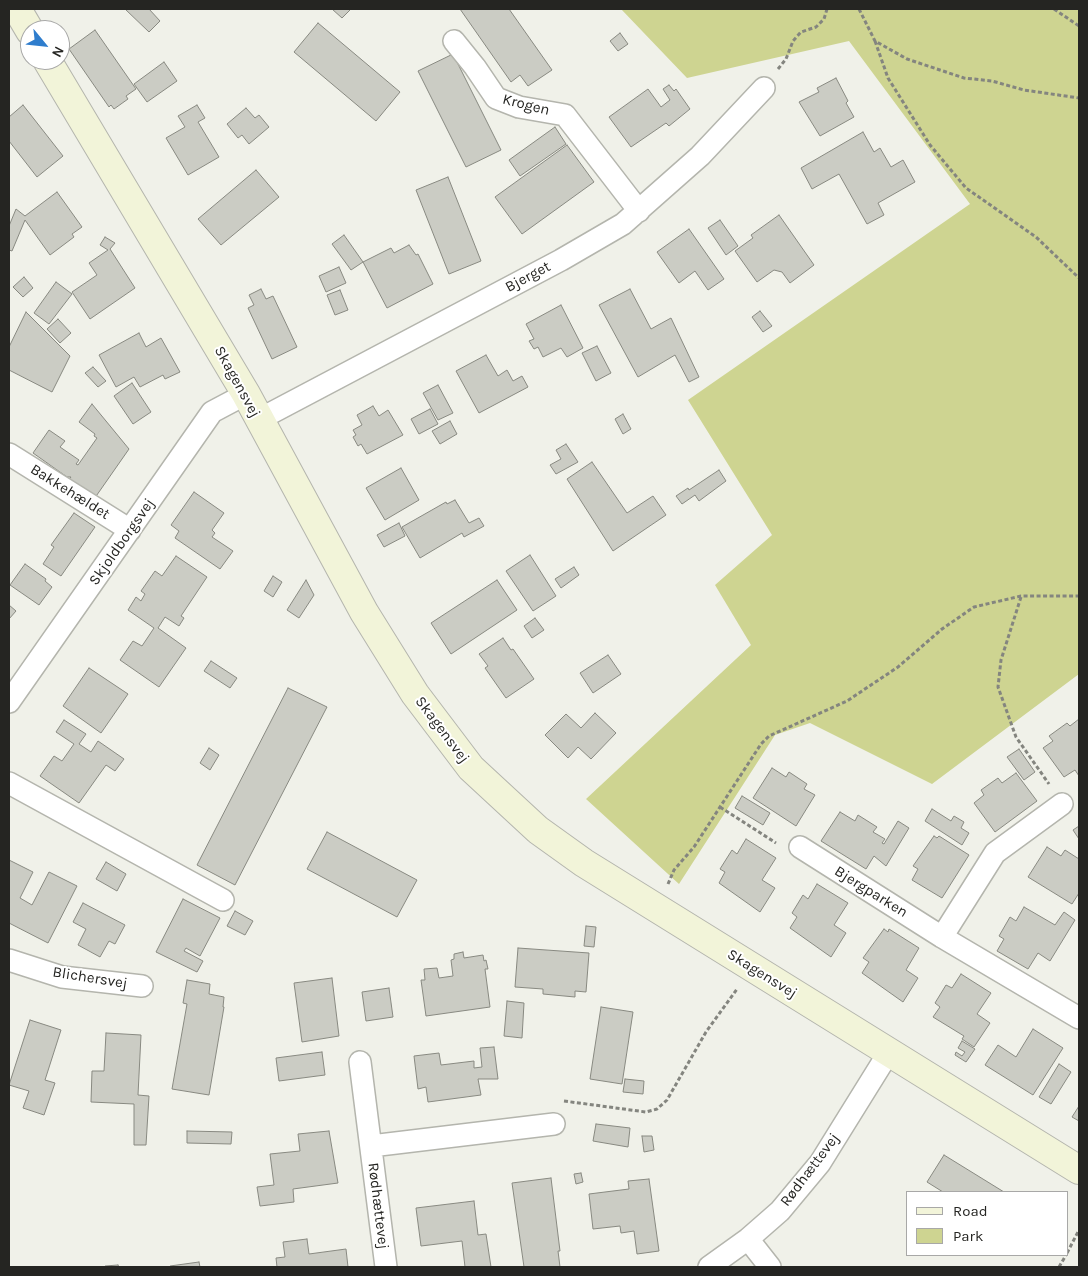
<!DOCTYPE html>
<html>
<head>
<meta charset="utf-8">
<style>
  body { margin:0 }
  #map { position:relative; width:1088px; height:1276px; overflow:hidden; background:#f0f1e9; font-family:Karla,sans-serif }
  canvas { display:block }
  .frame { position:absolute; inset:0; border:10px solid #252522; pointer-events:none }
  .legend { position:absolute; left:906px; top:1191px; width:162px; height:65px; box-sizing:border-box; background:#fff; border:1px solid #a8a8a7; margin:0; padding:6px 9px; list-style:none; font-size:15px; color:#252522 }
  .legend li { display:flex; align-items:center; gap:10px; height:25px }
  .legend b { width:25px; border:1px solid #a8a8a7 }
  .north { position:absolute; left:20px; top:20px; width:50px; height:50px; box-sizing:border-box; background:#fff; border:1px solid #a8a8a7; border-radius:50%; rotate:118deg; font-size:14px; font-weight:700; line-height:20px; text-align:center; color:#252522 }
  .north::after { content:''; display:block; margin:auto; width:18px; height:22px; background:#2f7dcd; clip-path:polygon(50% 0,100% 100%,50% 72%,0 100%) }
</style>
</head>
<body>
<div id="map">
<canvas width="1088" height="1276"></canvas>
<div class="frame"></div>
<ul class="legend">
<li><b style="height:6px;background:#f2f4d9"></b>Road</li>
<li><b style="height:14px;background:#ced491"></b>Park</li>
</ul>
<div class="north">N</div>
</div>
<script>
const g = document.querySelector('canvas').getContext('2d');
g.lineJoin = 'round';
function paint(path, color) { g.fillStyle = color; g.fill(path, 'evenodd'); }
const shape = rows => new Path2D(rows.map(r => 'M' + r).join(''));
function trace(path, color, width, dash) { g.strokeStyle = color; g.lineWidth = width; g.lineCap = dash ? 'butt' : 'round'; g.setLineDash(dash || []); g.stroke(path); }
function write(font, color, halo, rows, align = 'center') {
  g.font = font + ' Karla,sans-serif'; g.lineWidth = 4; g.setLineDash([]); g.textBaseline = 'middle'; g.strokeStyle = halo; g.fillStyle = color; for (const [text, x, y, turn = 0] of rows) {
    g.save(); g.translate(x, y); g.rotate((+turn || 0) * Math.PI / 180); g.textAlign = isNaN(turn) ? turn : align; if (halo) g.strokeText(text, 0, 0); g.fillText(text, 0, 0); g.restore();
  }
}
paint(shape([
  [621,9,1079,9,1079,674,932,784,810,723,775,735,679,884,586,799,751,645,715,585,772,535,688,400,970,204,849,41,687,78]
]), '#ced491');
const building = shape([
  [125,9,149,9,160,21,149,32,125,9],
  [332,9,351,9,342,18,332,9],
  [460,9,509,9,552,70,528,86,520,75,511,82,460,9],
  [318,23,400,92,376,121,294,52,318,23],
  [95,30,136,89,126,96,128,99,114,109,111,105,109,107,69,49,95,30],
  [620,33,628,44,618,51,610,41,620,33],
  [453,54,501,150,466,167,418,71,453,54],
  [164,62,177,81,147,102,134,84,164,62],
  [836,78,848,101,846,103,854,117,820,136,799,102,819,92,817,88,836,78],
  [669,85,674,91,676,89,690,109,669,126,666,123,631,147,609,117,648,89,661,107,670,100,663,89,669,85],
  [23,105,63,156,37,177,9,141,9,117,23,105],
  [197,105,205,118,198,122,219,157,188,175,166,138,185,127,178,116,197,105],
  [246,108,255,118,259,115,269,127,249,144,242,135,238,138,227,124,246,108],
  [555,127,566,144,520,176,509,160,555,127],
  [863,132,874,152,880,148,891,167,903,160,915,182,878,203,884,215,867,224,839,174,812,189,801,168,863,132],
  [567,145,594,182,522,234,495,197,567,145],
  [256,170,279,197,221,245,198,219,256,170],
  [448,177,481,261,449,274,416,190,448,177],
  [57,192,82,227,72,234,74,237,50,255,25,220,12,251,9,250,9,226,16,209,25,216,57,192],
  [779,215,814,265,790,283,782,272,774,270,757,282,735,251,753,238,751,235,779,215],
  [720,220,738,246,726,255,708,228,720,220],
  [689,229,724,279,708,290,695,271,679,283,657,252,689,229],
  [344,235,363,262,351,270,332,244,344,235],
  [105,237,115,243,110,249,135,288,90,319,72,292,97,275,89,263,108,250,100,245,105,237],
  [409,245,416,255,418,254,433,284,387,308,363,262,391,248,394,253,409,245],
  [339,267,346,283,326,292,319,276,339,267],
  [24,277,33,288,23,297,13,287,24,277],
  [56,282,72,294,49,324,34,313,56,282],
  [261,289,266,299,273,296,297,347,272,359,248,308,254,305,249,295,261,289],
  [630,289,651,329,671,318,699,377,689,382,675,355,638,377,599,305,630,289],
  [340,290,348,310,335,315,327,295,340,290],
  [561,305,583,348,567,357,561,348,543,357,538,347,534,349,529,341,534,339,526,324,561,305],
  [760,311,772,326,763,332,752,317,760,311],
  [26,312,70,356,52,392,9,370,9,347,26,312],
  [58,319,71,333,60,343,47,329,58,319],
  [139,333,146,347,161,338,180,372,165,379,163,375,140,387,134,377,116,387,99,355,139,333],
  [597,346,611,373,596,381,582,353,597,346],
  [486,355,498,376,507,370,513,381,522,376,528,387,479,413,456,371,486,355],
  [93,367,106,381,98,387,85,373,93,367],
  [132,383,151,412,133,424,114,396,132,383],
  [438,385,453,413,438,420,423,393,438,385],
  [92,404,129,449,92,502,66,483,71,477,67,477,33,453,49,430,65,441,60,447,79,460,76,464,78,465,97,438,94,436,95,434,79,422,92,404],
  [373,406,379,416,388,410,403,435,367,454,361,444,358,446,353,437,356,435,353,430,362,425,357,415,373,406],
  [430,409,438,424,419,434,411,419,430,409],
  [623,414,631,429,623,434,615,419,623,414],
  [450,421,457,434,440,444,432,431,450,421],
  [566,444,578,462,556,474,550,465,561,459,556,450,566,444],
  [592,462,627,513,653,496,666,515,613,551,567,479,592,462],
  [401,468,419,500,385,520,366,488,401,468],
  [719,470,726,481,699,501,695,495,682,504,676,496,688,488,689,490,719,470],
  [194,492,224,513,212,530,215,533,212,537,233,551,220,569,175,538,179,531,171,525,194,492],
  [455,500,469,523,479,518,484,526,464,537,462,533,420,558,402,527,446,502,447,504,455,500],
  [74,513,95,527,61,576,43,564,54,547,51,545,74,513],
  [399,523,405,536,384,547,377,535,399,523],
  [530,555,556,596,533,611,506,571,530,555],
  [176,556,207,577,181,616,184,618,179,626,165,617,158,628,186,648,159,687,120,660,133,641,142,646,154,628,128,610,136,597,141,601,145,594,141,591,155,571,162,576,176,556],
  [25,564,46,579,45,581,52,587,39,605,10,585,25,564],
  [574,567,579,575,561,588,555,579,574,567],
  [273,576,282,582,273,597,264,591,273,576],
  [306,580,314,595,299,618,287,610,306,580],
  [497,580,517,610,451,654,431,623,497,580],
  [9,605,16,611,9,619,9,605],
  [535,618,544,630,532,638,524,626,535,618],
  [503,638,511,650,513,649,534,679,506,698,485,668,488,666,479,654,503,638],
  [608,655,621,674,593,693,580,673,608,655],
  [211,661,237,678,230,688,204,671,211,661],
  [89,668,128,694,101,733,63,706,89,668],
  [288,688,327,707,235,885,197,865,288,688],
  [595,713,616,733,591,759,578,747,568,758,545,735,566,714,581,728,595,713],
  [1079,719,1079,776,1075,770,1064,777,1043,748,1053,741,1049,736,1067,723,1070,726,1079,719],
  [64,720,86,734,79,744,91,752,98,741,124,759,115,771,106,765,79,803,40,776,54,756,62,761,74,744,56,732,64,720],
  [209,748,219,755,210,770,200,763,209,748],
  [1019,749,1035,772,1024,780,1007,757,1019,749],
  [772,768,786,777,789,772,807,784,804,789,815,795,796,826,753,798,772,768],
  [1016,773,1037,801,995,832,974,803,984,795,981,790,998,778,1002,783,1016,773],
  [742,796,770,813,763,825,735,808,742,796],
  [932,809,951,821,954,816,964,822,961,828,969,833,962,845,925,821,932,809],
  [840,812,855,821,858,815,877,827,873,832,885,839,882,843,884,844,898,821,909,828,886,866,874,856,866,869,821,841,840,812],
  [1079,826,1079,839,1073,830,1079,826],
  [327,832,417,880,397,917,307,869,327,832],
  [934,836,937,838,939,836,969,855,942,898,912,880,918,869,913,866,934,836],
  [746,839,776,858,762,880,775,888,760,912,719,883,725,872,720,869,732,850,737,854,746,839],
  [1047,847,1061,856,1065,850,1079,859,1079,893,1072,904,1028,877,1047,847],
  [9,860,33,872,20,898,32,905,49,872,77,886,48,943,9,923,9,860],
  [106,862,126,874,117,891,96,879,106,862],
  [817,884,848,903,834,925,846,933,831,957,790,928,797,917,792,913,803,895,808,899,817,884],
  [183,899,220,918,200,956,186,948,184,951,203,961,197,972,156,952,183,899],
  [83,903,125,925,115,944,109,941,100,957,78,945,86,929,73,922,83,903],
  [1024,907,1055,925,1064,912,1075,920,1050,961,1038,953,1028,969,997,951,1004,939,999,936,1010,917,1016,921,1024,907],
  [235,911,253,921,245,935,227,926,235,911],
  [586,926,596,927,594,947,584,946,586,926],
  [884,929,888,932,889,929,919,948,906,970,918,978,903,1002,862,973,869,962,863,958,884,929],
  [518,948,589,953,586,992,575,991,575,997,543,994,543,989,515,987,518,948],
  [463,952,464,958,483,955,484,961,486,960,488,969,485,969,490,1007,426,1016,421,980,425,980,424,969,437,968,439,978,453,976,451,960,454,959,454,954,463,952],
  [961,974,991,993,977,1014,990,1023,974,1047,962,1039,964,1036,933,1017,940,1007,935,1003,946,985,952,988,961,974],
  [332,978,339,1036,302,1042,294,983,332,978],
  [187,980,210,984,209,994,224,997,223,1007,224,1007,209,1095,172,1089,187,1004,183,1003,187,980],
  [389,988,393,1017,366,1021,362,992,389,988],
  [507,1001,524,1003,522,1038,504,1036,507,1001],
  [601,1007,633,1012,622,1084,590,1079,601,1007],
  [30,1020,61,1030,45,1080,55,1083,44,1115,23,1108,29,1091,9,1085,30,1020],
  [1033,1029,1063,1048,1033,1095,985,1065,998,1045,1016,1057,1033,1029],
  [106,1033,141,1035,138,1095,149,1096,146,1145,134,1145,134,1104,91,1102,92,1071,104,1071,106,1033],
  [962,1041,975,1049,966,1062,955,1055,956,1052,962,1056,965,1052,958,1048,962,1041],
  [494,1047,498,1079,478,1079,481,1095,428,1102,426,1087,418,1089,414,1056,439,1053,441,1065,474,1061,474,1068,482,1067,480,1048,494,1047],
  [322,1052,325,1075,279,1081,276,1058,322,1052],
  [1059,1064,1071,1072,1051,1104,1039,1097,1059,1064],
  [625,1079,644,1081,643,1094,623,1092,625,1079],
  [1079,1106,1079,1121,1072,1117,1079,1106],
  [596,1124,630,1128,628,1147,593,1141,596,1124],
  [187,1131,232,1132,231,1144,187,1143,187,1131],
  [329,1131,338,1183,293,1189,294,1202,260,1206,257,1187,274,1185,270,1154,300,1151,298,1134,329,1131],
  [642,1136,652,1136,654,1150,644,1152,642,1136],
  [944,1155,1004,1192,943,1192,927,1182,944,1155],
  [581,1173,583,1182,576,1184,574,1174,581,1173],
  [551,1178,560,1251,558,1251,560,1267,524,1267,512,1183,551,1178],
  [649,1179,659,1251,637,1254,634,1231,621,1233,620,1226,593,1229,589,1194,629,1189,628,1181,649,1179],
  [474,1201,478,1235,486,1234,491,1267,465,1267,462,1241,421,1246,416,1208,474,1201],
  [307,1239,309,1254,346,1249,348,1267,277,1267,276,1258,285,1257,283,1242,307,1239],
  [199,1262,200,1267,170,1267,170,1266,199,1262],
  [118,1265,119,1267,105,1267,105,1266,118,1265]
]);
paint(building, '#cbccc4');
trace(building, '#888981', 1);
const street = shape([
  [454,41,475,67,496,98,519,107,565,115,639,211],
  [258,420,561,260,623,224,700,156,764,88],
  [9,454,130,530],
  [9,702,212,412,246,394],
  [9,783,223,900],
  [800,847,942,937,1079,1018],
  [942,937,995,853,1062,804],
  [9,960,62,977,142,986],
  [360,1062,386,1267],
  [371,1146,554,1124],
  [748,1239,770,1267],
  [709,1267,748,1239,780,1211,820,1163,889,1052]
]);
const secondary = shape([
  [17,9,30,31],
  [47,60,246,394,364,612,415,694,471,768,538,830,584,863,1079,1170]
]);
trace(street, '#b4b5ad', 24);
trace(secondary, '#b4b5ad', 30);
trace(shape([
  [859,9,875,41,907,59,964,78,992,81,1024,90,1079,98],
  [1054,9,1079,26],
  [875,41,888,78,930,145,966,188,1036,237,1079,278],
  [778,69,786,59,793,41,801,32,816,27,824,19,827,9],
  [1021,597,1001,660,998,687,1016,737,1049,784],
  [720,807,776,843],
  [668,884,674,870,694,847,761,744,769,736,847,701,898,667,942,629,974,607,1021,596,1079,596],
  [564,1101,646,1112,657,1109,667,1100,706,1032,737,989],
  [1067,1253,1079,1230],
  [1059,1267,1066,1255]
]), '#84857f', 3, [4, 2.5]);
trace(street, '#fff', 21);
trace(secondary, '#f2f4d9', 28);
write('15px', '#252522', '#fff', [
  ["Krogen",526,105,14],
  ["Bjerget",528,277,-28],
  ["Skagensvej",237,382,61],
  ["Bakkehældet",70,492,32],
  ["Skjoldborgsvej",122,542,-55],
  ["Skagensvej",442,730,53],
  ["Bjergparken",871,892,32],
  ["Skagensvej",762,974,32],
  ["Blichersvej",90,978,9],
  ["Rødhættevej",810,1170,-53],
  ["Rødhættevej",378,1206,83]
]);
</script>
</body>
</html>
